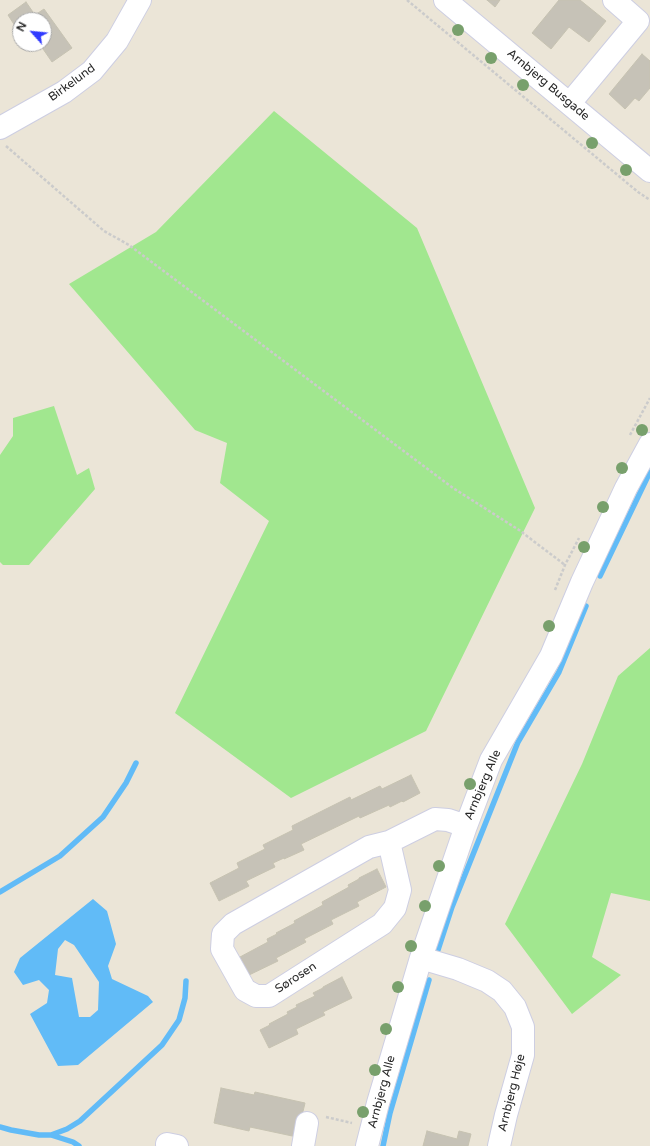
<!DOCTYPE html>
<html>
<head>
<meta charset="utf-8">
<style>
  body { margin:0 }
  #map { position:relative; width:650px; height:1146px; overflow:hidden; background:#ebe5d7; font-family:"Varela Round",sans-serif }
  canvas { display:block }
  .north { position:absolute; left:12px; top:12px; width:40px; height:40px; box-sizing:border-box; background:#fff; border:1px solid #a9a9a9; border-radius:50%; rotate:297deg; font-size:11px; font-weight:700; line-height:16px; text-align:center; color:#272727 }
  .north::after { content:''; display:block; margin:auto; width:14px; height:18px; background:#313bff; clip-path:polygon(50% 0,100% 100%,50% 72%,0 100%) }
</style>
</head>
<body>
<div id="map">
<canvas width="650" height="1146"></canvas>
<div class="north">N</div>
</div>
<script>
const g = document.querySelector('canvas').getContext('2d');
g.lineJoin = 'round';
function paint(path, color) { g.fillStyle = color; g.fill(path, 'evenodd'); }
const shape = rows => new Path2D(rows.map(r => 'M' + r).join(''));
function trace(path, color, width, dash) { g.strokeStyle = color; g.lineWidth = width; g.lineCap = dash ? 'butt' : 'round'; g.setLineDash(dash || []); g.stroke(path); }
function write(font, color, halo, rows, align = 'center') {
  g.font = font + ' "Varela Round",sans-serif'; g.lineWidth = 3; g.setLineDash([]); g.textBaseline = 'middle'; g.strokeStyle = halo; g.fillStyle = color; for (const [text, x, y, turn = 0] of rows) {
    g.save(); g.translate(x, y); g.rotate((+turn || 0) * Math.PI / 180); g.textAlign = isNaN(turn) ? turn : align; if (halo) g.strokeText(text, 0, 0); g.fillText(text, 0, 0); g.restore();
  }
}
paint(shape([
  [274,111,417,228,535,508,426,731,291,798,175,713,269,521,220,483,227,443,195,430,69,284,156,232],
  [54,406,77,475,89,468,95,489,29,565,3,565,0,562,0,455,13,436,13,418],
  [650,648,650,901,611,893,592,957,621,975,572,1014,505,924,582,764,618,676]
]), '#a1e78f');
paint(shape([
  [93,899,107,911,116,944,108,966,112,979,148,996,153,1002,78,1065,58,1066,30,1014,47,1003,49,990,39,980,23,985,14,972,20,958],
  [65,940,74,945,99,982,98,1010,90,1017,79,1017,72,978,55,975,58,949]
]), '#61bbf7');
trace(shape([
  [600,576,650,472],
  [0,892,60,856,103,817,126,783,136,763],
  [438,950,452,907,518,742,559,672,586,606],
  [0,1127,11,1130,39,1135,51,1135,67,1129,80,1121,162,1045,179,1020,185,998,186,981],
  [51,1135,73,1142,79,1146],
  [383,1146,390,1113,429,980]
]), '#61bbf7', 5.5);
const building = shape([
  [487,0,500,0,495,7,487,0],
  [559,0,580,0,606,21,589,42,569,27,551,49,532,33,559,0],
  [26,2,35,15,44,9,72,48,52,62,41,46,35,50,30,44,44,44,44,20,20,20,20,27,17,29,8,15,26,2],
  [642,54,650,61,650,88,639,101,635,98,625,109,609,94,642,54],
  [411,775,420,793,403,802,402,801,390,807,389,805,360,818,359,816,301,844,304,850,284,859,284,858,273,863,275,867,246,881,249,886,219,901,210,883,239,868,237,863,265,849,263,845,293,830,292,826,350,797,351,800,380,786,382,789,411,775],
  [377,869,386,887,357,902,359,906,331,920,333,924,304,939,306,942,276,958,278,961,249,975,240,957,268,942,267,939,277,934,276,933,295,923,294,921,323,905,322,902,349,887,348,885,359,879,359,878,377,869],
  [342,977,352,998,323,1012,325,1015,296,1029,298,1034,269,1048,260,1030,270,1025,269,1024,288,1014,287,1012,297,1007,296,1005,315,996,313,993,323,988,323,987,342,977],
  [221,1088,254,1095,255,1092,305,1103,297,1137,250,1127,249,1131,214,1123,221,1088],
  [427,1131,457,1139,459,1131,471,1134,468,1146,423,1146,427,1131]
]);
paint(building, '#c6c2b7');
trace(building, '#c6c2b1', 1);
const minor = shape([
  [445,0,650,171],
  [570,103,638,21,614,0],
  [0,128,64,92,92,71,117,41,140,0],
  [389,842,400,890,395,908,382,924,269,996,256,996,245,990,222,949,223,934,233,924,369,847,389,842,435,819,448,820,466,826],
  [421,958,458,969,487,981,502,991,515,1007,523,1027,523,1055,506,1115,499,1146],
  [167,1144,177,1146],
  [303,1146,307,1123],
  [367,1146,378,1103,421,958,466,826,491,760,551,656,582,582,626,488,650,444]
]);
trace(minor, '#cdcee2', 24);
trace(shape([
  [407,0,638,192,650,200],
  [6,146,104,231,129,245,453,488,519,530,565,565],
  [630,435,650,398],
  [555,590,565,565,579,538],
  [326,1117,352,1123]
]), '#cbcbcb', 2.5, [3, 2]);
trace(minor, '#fff', 22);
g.fillStyle = '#78a06c';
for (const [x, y] of [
  [458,30],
  [491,58],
  [523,85],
  [592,143],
  [626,170],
  [642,430],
  [622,468],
  [603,507],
  [584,547],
  [549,626],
  [470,784],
  [439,866],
  [425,906],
  [411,946],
  [398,987],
  [386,1029],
  [375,1070],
  [363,1112]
]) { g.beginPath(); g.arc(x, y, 6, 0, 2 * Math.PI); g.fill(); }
write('12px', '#272727', '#fff', [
  ["Birkelund",72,83,-36],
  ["Arnbjerg Busgade",548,85,40],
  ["Arnbjerg Alle",483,785,-67],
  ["Sørosen",296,978,-33],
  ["Arnbjerg Alle",382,1092,-75],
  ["Arnbjerg Høje",512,1093,-76]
]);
</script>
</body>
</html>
